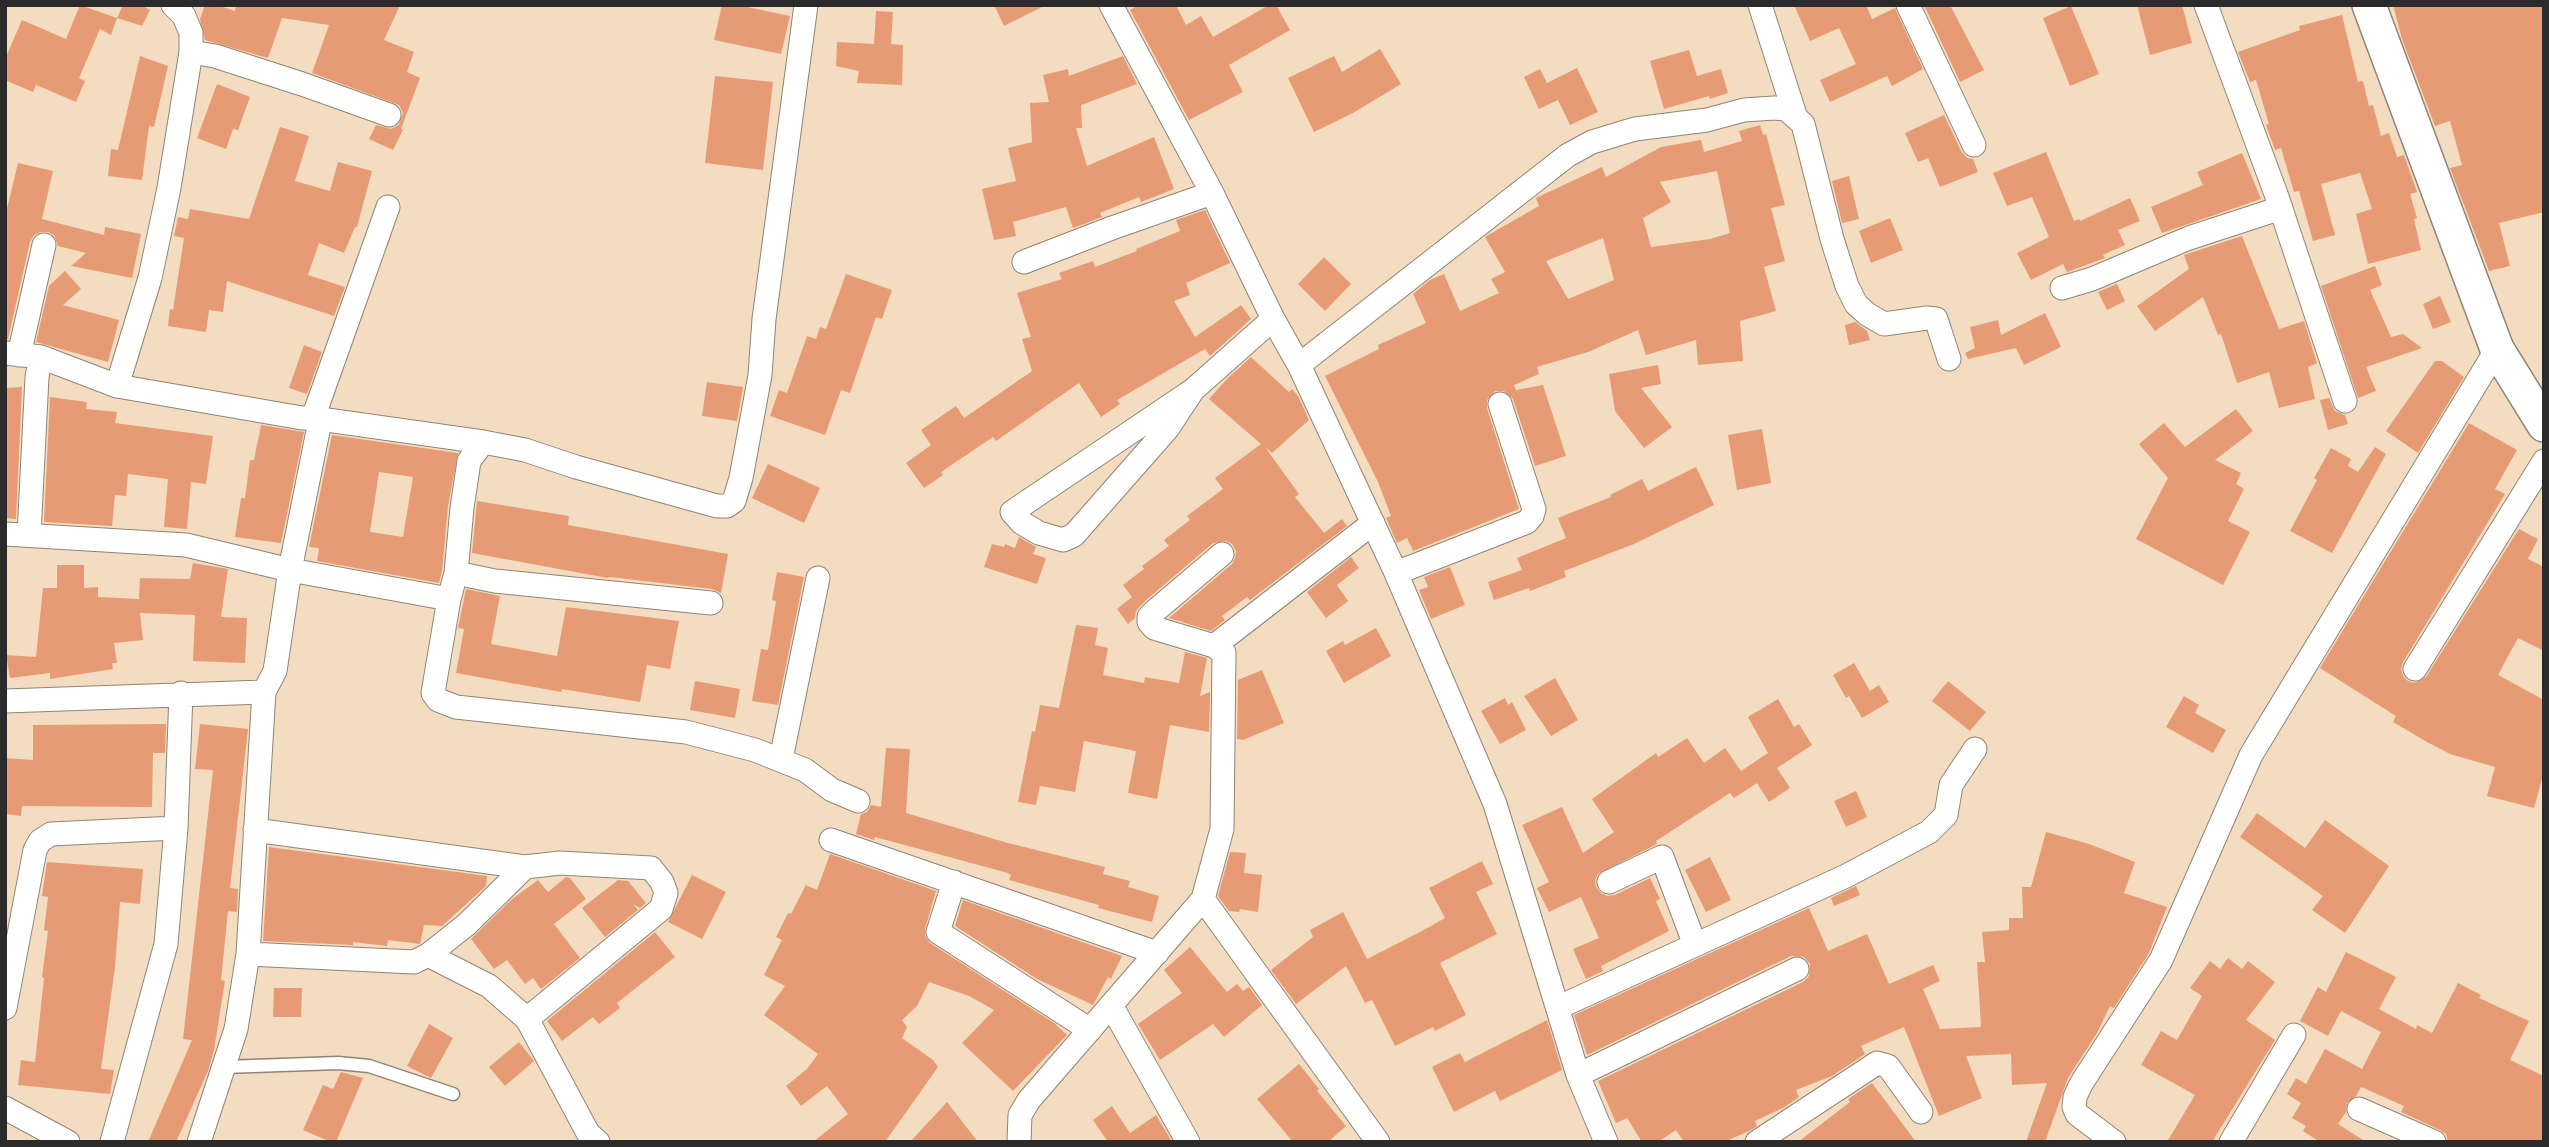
<!DOCTYPE html>
<html>
<head>
<meta charset="utf-8">
<style>
  body { margin:0 }
  #map { position:relative; width:2549px; height:1147px; overflow:hidden; background:#f4dcc0; font-family:Vollkorn,serif }
  canvas { display:block }
  .frame { position:absolute; inset:0; border:7px solid #2b2b2b; pointer-events:none }
</style>
</head>
<body>
<div id="map">
<canvas width="2549" height="1147"></canvas>
<div class="frame"></div>
</div>
<script>
const g = document.querySelector('canvas').getContext('2d');
g.lineJoin = 'round';
function paint(path, color) { g.fillStyle = color; g.fill(path, 'evenodd'); }
const shape = rows => new Path2D(rows.map(r => 'M' + r).join(''));
function trace(path, color, width, dash) { g.strokeStyle = color; g.lineWidth = width; g.lineCap = dash ? 'butt' : 'round'; g.setLineDash(dash || []); g.stroke(path); }
paint(shape([
  [80,5,117,18,111,35,100,29,79,78,85,81,76,102,36,85,33,92,5,80,5,59,22,20,66,39],
  [123,5,141,5,150,10,142,26,117,18],
  [205,5,217,5,235,11,236,5,400,5,384,40,414,52,407,72,420,78,401,129,403,130,393,150,369,139,376,125,391,129,399,125,403,113,399,105,312,73,329,25,282,18,268,58,205,40,200,19],
  [722,5,738,5,790,16,781,54,714,40],
  [994,5,1046,5,1004,26],
  [1139,5,1176,5,1186,25,1201,16,1213,37,1269,5,1276,5,1290,30,1229,65,1243,92,1189,120,1130,10],
  [1794,5,1866,5,1872,19,1895,8,1923,69,1892,86,1887,76,1830,102,1820,80,1856,64,1839,28,1810,41],
  [1924,5,1950,5,1984,70,1960,82],
  [2137,5,2182,5,2192,43,2150,55],
  [2393,5,2544,5,2544,212,2499,223,2510,266,2489,271,2450,168,2462,165,2450,121,2435,126,2402,39],
  [2071,6,2099,74,2070,86,2043,18],
  [876,11,893,12,891,44,903,45,902,85,857,83,859,71,836,66,837,42,874,44],
  [2342,15,2358,82,2363,81,2369,106,2373,105,2381,136,2389,133,2397,157,2404,155,2417,192,2410,194,2417,218,2414,219,2421,250,2368,264,2356,214,2372,209,2360,173,2321,184,2335,235,2313,241,2299,191,2294,192,2281,148,2275,150,2266,125,2269,124,2256,80,2250,82,2238,52,2300,30,2299,26],
  [1380,49,1401,84,1353,113,1314,132,1288,78,1334,56,1342,72],
  [1689,50,1697,76,1721,69,1728,93,1710,99,1709,96,1664,109,1650,61],
  [140,56,168,66,154,127,149,126,142,180,108,176,111,149,118,150],
  [1123,56,1137,84,1081,105,1082,128,1076,128,1087,166,1154,137,1174,189,1141,202,1139,197,1100,213,1102,217,1073,228,1066,207,1013,222,1016,236,994,240,982,189,1016,181,1008,148,1032,142,1030,103,1049,102,1043,75,1068,69,1069,76],
  [1577,68,1598,112,1570,125,1558,100,1539,109,1524,77,1540,69,1547,83],
  [715,76,773,82,763,170,705,163],
  [217,84,250,97,238,130,233,129,226,149,197,138],
  [1944,115,1961,151,1967,158,1973,159,1978,172,1940,187,1928,158,1918,162,1905,133],
  [1760,125,1763,135,1766,134,1785,205,1771,208,1785,261,1764,267,1776,311,1740,321,1743,361,1698,365,1696,340,1646,355,1638,330,1588,352,1537,367,1539,374,1514,385,1516,390,1543,385,1566,456,1535,466,1513,399,1504,391,1495,391,1487,400,1487,408,1519,509,1413,551,1407,538,1397,543,1386,518,1391,516,1378,482,1325,376,1379,349,1378,345,1426,323,1413,294,1430,280,1444,274,1460,311,1499,293,1491,279,1505,272,1485,237,1539,206,1536,198,1602,167,1606,177,1661,147,1701,140,1704,152,1742,141,1739,131],
  [1717,171,1730,233,1710,239,1651,247,1643,218,1671,202,1660,182],
  [1603,238,1614,280,1568,299,1546,261],
  [280,127,309,136,295,181,330,191,338,162,372,171,357,227,355,227,344,253,319,243,308,275,345,287,334,316,227,281,223,312,209,310,206,332,168,326,170,309,173,310,184,238,174,236,178,217,188,219,190,209,249,219],
  [2046,152,2074,221,2079,219,2080,221,2130,198,2140,221,2118,230,2125,245,2103,255,2105,258,2067,272,2063,264,2031,280,2017,253,2049,237,2032,197,2007,206,1993,173],
  [2242,153,2261,199,2162,233,2151,207,2203,185,2197,172],
  [18,163,53,171,42,219,104,235,105,227,141,234,132,278,71,266,86,253,58,246,54,235,48,232,41,232,34,235,30,242,8,339,5,339,5,217],
  [1849,176,1859,219,1842,223,1832,181],
  [1205,210,1230,263,1186,283,1190,295,1174,301,1195,337,1241,305,1251,319,1210,356,1205,349,1117,400,1120,404,1101,417,1079,383,996,441,993,437,941,472,943,475,924,488,906,463,931,445,921,430,956,406,964,418,1032,371,1022,339,1031,337,1017,293,1062,279,1059,273,1093,261,1095,267,1137,251,1136,249,1180,231,1176,220],
  [1890,218,1903,250,1871,263,1859,231],
  [2242,236,2279,329,2304,321,2317,363,2308,367,2315,399,2279,408,2269,372,2237,383,2221,334,2218,335,2203,297,2155,331,2137,306,2189,269,2184,255],
  [1324,257,1351,284,1325,311,1298,284],
  [2375,266,2382,285,2370,290,2391,337,2403,334,2422,348,2366,367,2376,391,2358,398,2321,286],
  [65,271,81,289,63,305,119,320,108,362,36,342,49,286],
  [846,274,892,290,882,319,876,317,850,393,841,390,825,435,770,416,779,390,787,393,807,336,816,339,820,327,826,329],
  [2117,284,2125,301,2107,310,2098,292],
  [2440,296,2451,322,2433,329,2423,304],
  [2045,313,2061,347,2024,365,2016,348,1968,359,1965,353,1975,348,1970,327,1998,320,2001,335],
  [1855,322,1867,331,1870,340,1849,345,1845,325],
  [304,345,322,352,307,394,289,388],
  [1251,357,1289,392,1292,389,1298,396,1309,420,1272,453,1265,447,1299,494,1295,497,1324,533,1342,519,1347,526,1250,600,1247,597,1222,616,1225,620,1211,631,1169,618,1232,564,1235,558,1236,551,1232,544,1226,541,1213,543,1145,601,1136,611,1135,618,1128,624,1117,609,1132,597,1123,585,1144,569,1142,566,1169,546,1164,540,1190,520,1187,516,1223,489,1215,478,1261,444,1209,399,1227,379],
  [2435,361,2442,361,2464,377,2418,453,2386,431],
  [1658,365,1661,384,1641,388,1672,427,1644,448,1615,411,1609,374],
  [707,382,743,387,737,421,702,416],
  [22,387,16,519,5,518,5,388],
  [50,397,87,402,86,409,117,412,115,423,213,436,206,484,191,482,187,529,164,527,168,479,128,474,126,496,115,495,112,526,44,522],
  [2329,398,2335,411,2345,415,2348,424,2328,430,2320,400],
  [2236,409,2253,431,2215,460,2241,473,2236,484,2244,489,2228,521,2250,532,2223,585,2136,539,2168,478,2139,444,2164,423,2185,447],
  [2469,423,2517,450,2495,489,2505,494,2403,662,2401,669,2403,676,2408,681,2415,683,2426,677,2519,529,2538,539,2528,559,2544,567,2544,651,2518,638,2498,675,2544,700,2544,772,2534,808,2487,796,2495,767,2450,754,2427,742,2393,722,2396,716,2320,668],
  [261,425,304,432,281,543,235,537,241,498,245,498,250,460,254,460],
  [1762,429,1771,483,1737,490,1728,435],
  [332,435,458,453,448,506,442,571,439,583,317,561,319,548,309,547],
  [379,472,413,477,403,537,370,532],
  [2375,447,2386,454,2332,553,2290,531,2317,480,2314,478,2331,448,2351,459,2348,466,2358,472],
  [768,464,820,488,804,523,752,498],
  [1696,467,1714,505,1634,544,1564,571,1566,577,1530,591,1529,588,1494,600,1488,582,1522,570,1517,558,1566,538,1558,518,1611,497,1610,495,1642,479,1648,491],
  [477,501,569,516,568,525,728,554,721,593,712,589,610,577,608,578,472,553],
  [1019,537,1036,547,1033,554,1046,558,1037,584,984,567,992,544,1004,547,1005,544,1015,548],
  [1351,557,1359,568,1337,585,1348,601,1326,618,1307,592],
  [193,563,228,569,221,617,247,618,245,663,193,661,195,615,140,613,143,640,114,643,117,663,112,663,113,669,50,679,50,673,10,678,6,655,36,657,43,588,57,588,57,565,84,565,84,588,98,587,98,597,139,599,140,578,190,579],
  [1450,567,1465,605,1431,619,1419,590,1428,587,1424,577],
  [777,572,804,577,778,705,752,701,761,649,768,650,776,601,772,600],
  [466,589,500,596,491,644,557,656,566,607,679,621,670,669,647,665,640,702,562,689,561,692,456,673,464,629,458,628],
  [1076,625,1098,628,1095,645,1108,648,1103,675,1144,683,1145,677,1179,683,1185,652,1207,658,1200,696,1210,692,1209,732,1170,725,1157,799,1128,793,1136,751,1084,741,1075,792,1040,786,1036,805,1018,802,1032,731,1035,732,1040,705,1059,708],
  [1376,628,1391,656,1344,683,1326,651,1343,641,1345,645],
  [1854,663,1870,691,1879,685,1889,702,1862,718,1849,696,1846,698,1833,675],
  [1262,670,1284,723,1243,740,1237,739,1238,680],
  [1555,678,1578,720,1551,736,1524,696],
  [695,681,740,689,735,718,690,710],
  [1948,681,1986,712,1970,731,1932,701],
  [2184,696,2199,705,2195,713,2226,730,2213,753,2166,727],
  [1505,698,1508,705,1512,702,1526,730,1500,744,1481,711],
  [1778,699,1794,727,1799,724,1812,745,1777,768,1790,788,1769,802,1757,783,1734,798,1730,793,1656,841,1657,844,1598,874,1595,880,1596,887,1601,893,1607,896,1615,895,1650,878,1660,899,1656,901,1669,931,1601,966,1603,971,1586,979,1573,949,1599,938,1581,897,1549,912,1537,888,1549,882,1522,825,1562,807,1583,853,1614,832,1592,799,1656,753,1658,757,1687,738,1704,763,1725,748,1741,771,1768,753,1748,717],
  [166,724,165,753,153,753,152,807,22,806,21,816,5,814,5,758,33,760,33,725],
  [200,724,248,729,230,888,238,889,237,912,228,911,221,980,225,981,214,1050,208,1071,176,1142,148,1142,192,1040,183,1039,213,770,195,769],
  [886,748,910,749,906,813,1008,843,1105,867,1103,874,1130,881,1128,887,1159,896,1152,922,1098,908,1099,905,1009,880,1011,875,1008,873,875,837,874,840,856,834,861,814,867,812,871,805,881,807],
  [1856,791,1867,817,1846,827,1834,801],
  [2257,813,2305,848,2325,820,2389,866,2345,933,2312,910,2323,896,2240,837],
  [2046,832,2089,844,2135,862,2124,893,2167,907,2149,953,2114,1008,2110,1006,2097,1033,2068,1078,2045,1142,2026,1142,2047,1083,2012,1085,2011,1054,1966,1056,1982,1098,1939,1116,1904,1027,1861,1046,1865,1054,1832,1076,1796,1090,1799,1097,1783,1108,1755,1121,1757,1126,1749,1131,1724,1142,1684,1142,1676,1130,1658,1142,1642,1142,1627,1118,1616,1123,1598,1081,1803,982,1809,976,1810,964,1804,957,1791,956,1587,1055,1574,1015,1809,908,1828,951,1867,934,1889,984,1933,965,1940,981,1923,989,1940,1029,1981,1027,1977,962,1985,962,1982,932,2009,930,2009,918,2023,918,2022,887,2031,887],
  [269,847,487,876,486,886,442,926,424,925,420,944,388,940,387,946,353,942,353,945,263,941],
  [1230,852,1246,853,1244,873,1262,875,1258,912,1240,909,1239,912,1229,911,1218,896],
  [830,854,936,891,925,929,925,936,930,943,1054,1023,1067,1035,1013,1091,962,1043,994,1010,969,996,929,982,917,1006,902,1020,907,1027,902,1038,933,1060,938,1067,885,1142,813,1142,848,1114,827,1086,801,1106,786,1086,807,1069,818,1054,764,1015,785,986,764,975,782,940,776,937,788,913,791,914,806,885,817,890],
  [1710,857,1731,900,1706,912,1685,870],
  [1482,861,1493,884,1476,892,1497,934,1440,963,1466,1015,1435,1031,1433,1027,1395,1046,1372,1000,1365,1003,1346,966,1296,1004,1271,970,1313,937,1310,930,1343,912,1367,959,1422,931,1445,918,1429,888],
  [47,862,143,869,140,904,120,902,115,967,101,1069,114,1070,110,1094,18,1085,21,1060,35,1062,44,978,42,977,48,931,44,930,48,897,42,896],
  [692,875,726,892,702,939,668,922],
  [566,877,570,878,586,899,554,924,580,958,541,989,533,978,525,984,507,960,494,969,471,939,511,900,538,880,548,892],
  [618,880,628,881,646,903,640,908,633,904,638,910,605,937,582,908],
  [1856,886,1860,895,1834,906,1831,898],
  [963,900,1122,956,1111,979,1108,977,1093,1005,1037,979,955,926],
  [655,932,675,957,617,1003,620,1008,599,1024,593,1017,562,1041,547,1021],
  [1190,947,1227,992,1237,984,1243,991,1249,987,1262,1005,1224,1037,1213,1024,1160,1060,1138,1024,1182,993,1164,970],
  [2346,952,2396,977,2379,1009,2416,1029,2417,1025,2432,1033,2458,983,2481,995,2479,998,2529,1021,2510,1060,2544,1076,2544,1142,2448,1142,2446,1134,2440,1130,2401,1112,2404,1106,2361,1087,2356,1096,2347,1103,2346,1112,2338,1124,2366,1142,2320,1142,2303,1131,2306,1126,2292,1118,2301,1103,2287,1094,2296,1078,2306,1084,2325,1049,2362,1069,2381,1032,2341,1011,2328,1036,2300,1021,2318,987,2326,992],
  [2228,958,2242,969,2248,961,2275,982,2246,1020,2275,1040,2212,1142,2167,1142,2195,1095,2141,1065,2161,1031,2177,1040,2202,996,2190,988,2210,961,2220,969],
  [274,988,302,988,301,1017,273,1017],
  [1547,1020,1562,1070,1500,1101,1495,1091,1454,1112,1432,1067,1460,1053,1465,1062],
  [429,1024,453,1038,431,1078,407,1066],
  [519,1042,534,1061,505,1086,489,1067],
  [1299,1064,1319,1089,1317,1091,1346,1126,1328,1142,1293,1142,1257,1099],
  [341,1072,363,1078,336,1142,331,1142,303,1130,323,1085,333,1089],
  [1872,1083,1916,1142,1798,1142,1850,1102,1848,1099],
  [947,1102,978,1142,910,1142],
  [1112,1106,1130,1133,1156,1115,1172,1142,1108,1142,1093,1120]
]), '#e69b75');
const lane = shape([
  [224,1067,338,1063,369,1066,453,1094]
]);
const street = shape([
  [806,5,764,319,760,375,741,478,734,501,727,506,717,506,576,467,525,450,483,442,469,461,462,508,456,573,449,599,433,693,438,700,456,707,686,732,755,750,805,770,832,790,858,801],
  [1111,5,1212,193,1273,319,1299,365,1396,573,1495,804,1578,1075,1606,1142],
  [1760,5,1795,115],
  [1908,5,1974,145],
  [2206,5,2276,194,2345,401],
  [191,52,215,56,302,84,389,115],
  [388,207,313,418,483,442],
  [1024,262,1112,228,1212,193],
  [2062,288,2092,279,2189,238,2281,208],
  [5,353,41,357,117,386,302,418,313,418,319,426,290,570,275,671,264,692,5,701],
  [19,355,44,245],
  [1299,365,1568,155,1592,142,1635,129,1707,120,1744,110,1774,108,1786,109,1803,124,1832,239,1847,286,1856,304,1867,314,1884,324,1927,318,1936,319,1949,359],
  [117,386,150,278,169,188,191,52,191,33,184,16,173,5],
  [1193,390,1168,428,1074,535,1063,540,1039,533,1022,523,1012,512,1193,390,1273,319],
  [5,534,186,545,290,570,449,599],
  [29,535,37,377,41,357],
  [456,573,495,581,711,603],
  [1396,573,1527,522,1532,516,1534,509,1500,404],
  [1214,646,1373,523],
  [2415,669,2544,461],
  [781,759,818,578],
  [255,830,525,867],
  [831,840,1157,953],
  [954,882,938,932,1090,1030],
  [1203,899,1378,1142],
  [1695,945,1846,876,1929,832,1946,815,1951,785,1975,749],
  [248,954,414,962,428,955,466,925,525,867,560,863,651,868,662,882,666,893,661,909,527,1019],
  [428,955,489,986,527,1019,588,1133,598,1142],
  [1111,1005,1188,1142],
  [1559,1007,1695,945,1662,857,1609,882],
  [5,1008,35,850,40,841,51,834,176,828],
  [1578,1075,1797,969],
  [5,1108,68,1142],
  [2359,1109,2434,1142],
  [112,1142,166,944,176,828,181,693],
  [199,1142,236,1029,248,954,264,692],
  [1019,1142,1020,1115,1029,1100,1203,899,1222,829,1224,653,1214,646,1154,628,1149,622,1149,617,1155,611,1222,554],
  [1757,1142,1877,1063,1888,1066,1921,1112],
  [2114,1142,2077,1114,2074,1107,2075,1097,2081,1084,2161,960,2251,755,2497,349],
  [2231,1142,2294,1035]
]);
const secondary = shape([
  [2369,5,2497,349,2544,425]
]);
trace(lane, '#908476', 15);
trace(street, '#908476', 25);
trace(secondary, '#908476', 36);
trace(lane, '#fff', 12);
trace(street, '#fff', 23);
trace(secondary, '#fff', 33);
</script>
</body>
</html>
